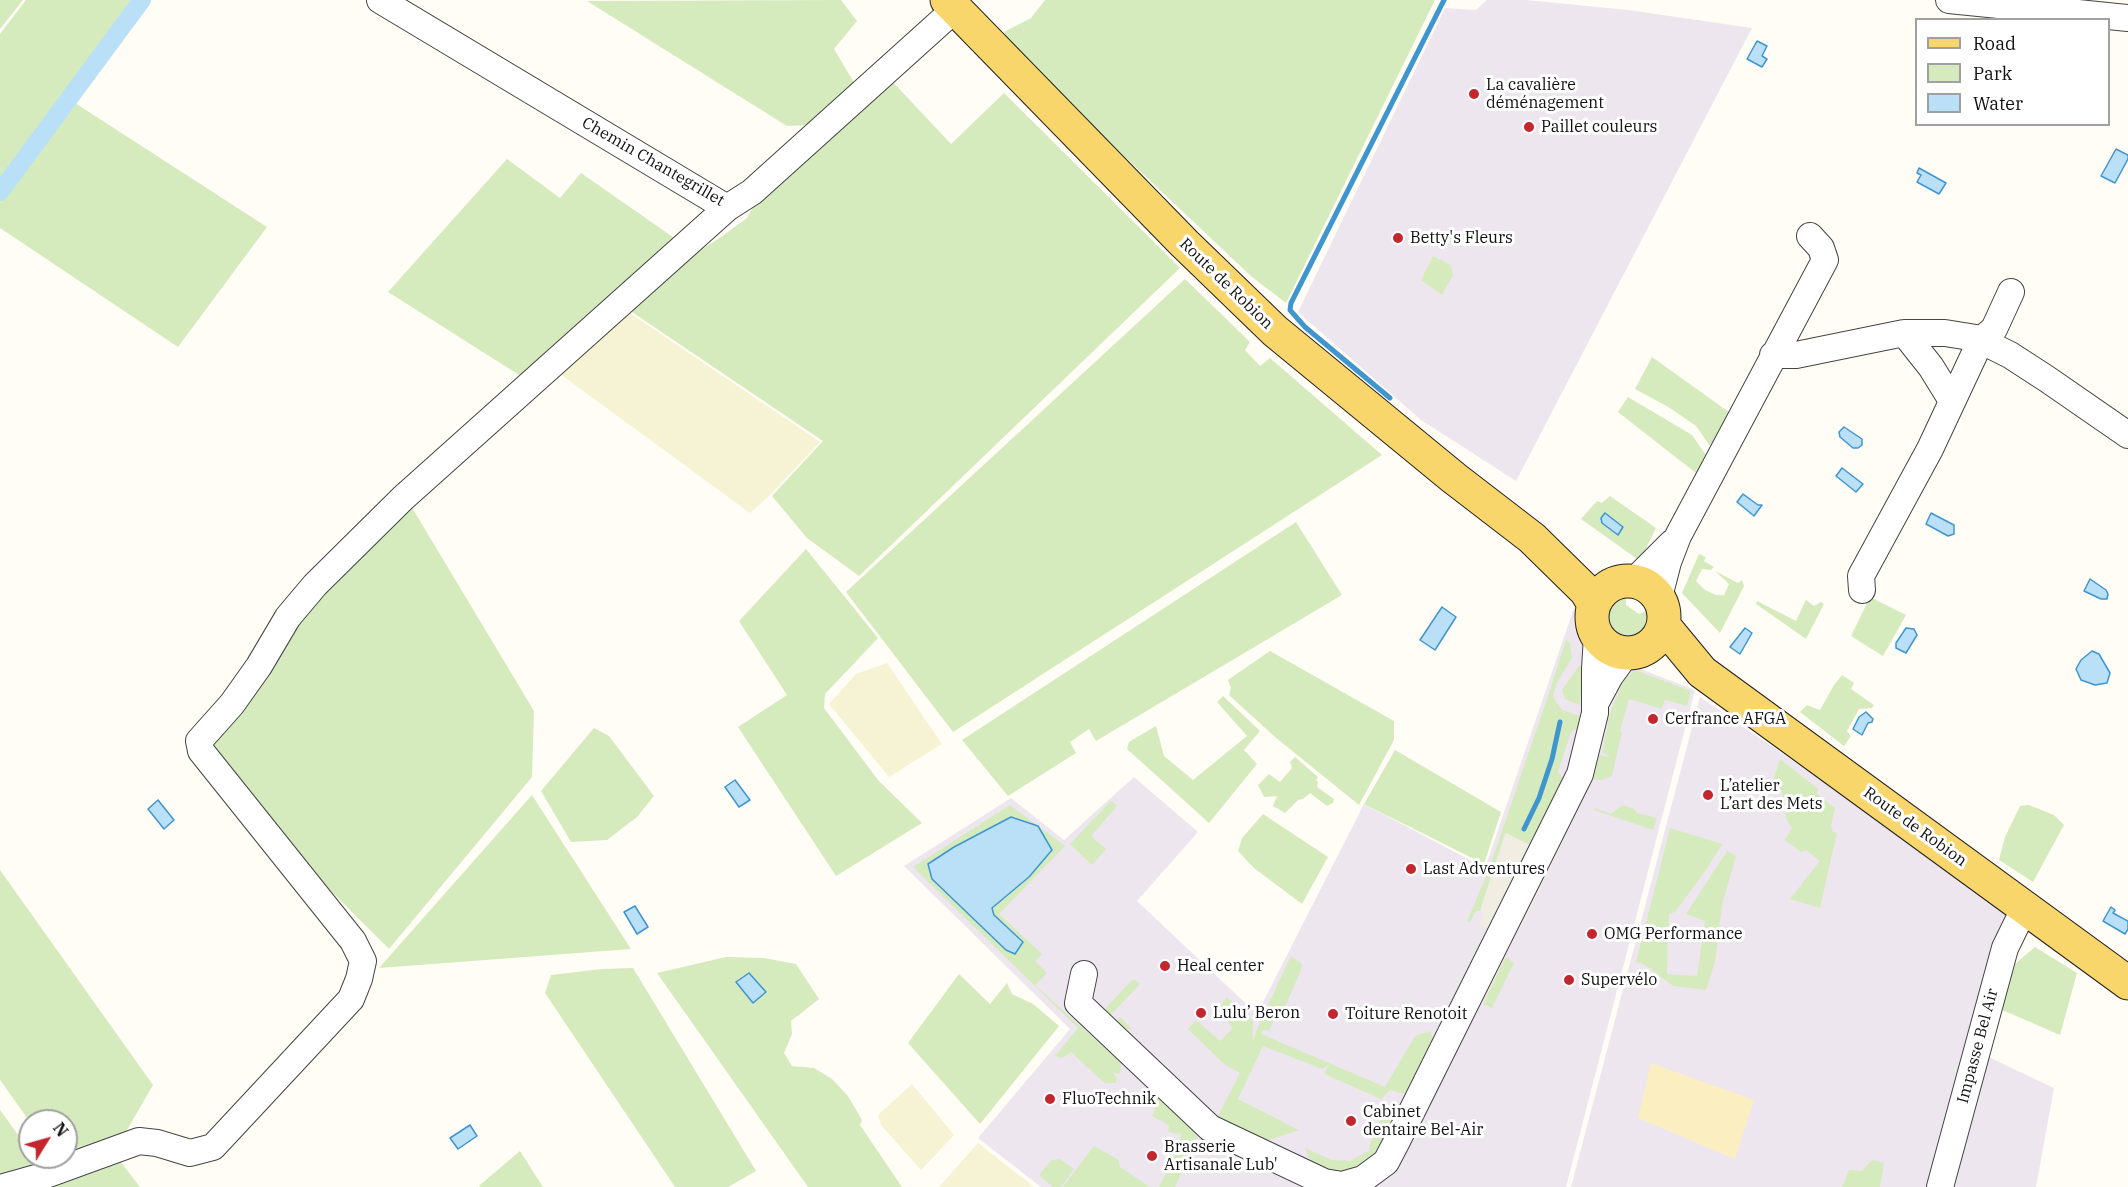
<!DOCTYPE html>
<html>
<head>
<meta charset="utf-8">
<style>
  body { margin:0 }
  #map { position:relative; width:2128px; height:1187px; overflow:hidden; background:#fffdf5; font-family:"IBM Plex Serif",serif }
  canvas { display:block }
  .legend { position:absolute; left:1915px; top:18px; width:195px; height:108px; box-sizing:border-box; background:#fff; border:2px solid #a0a0a0; margin:0; padding:8px 10px; list-style:none; font-size:18px; color:#111 }
  .legend li { display:flex; align-items:center; gap:12px; height:30px }
  .legend b { width:30px; border:2px solid #a0a0a0 }
  .north { position:absolute; left:18px; top:1109px; width:60px; height:60px; box-sizing:border-box; background:#fff; border:2px solid #a0a0a0; border-radius:50%; rotate:53deg; font-size:16px; font-weight:700; line-height:24px; text-align:center; color:#111 }
  .north::after { content:''; display:block; margin:auto; width:21px; height:27px; background:#c4262e; clip-path:polygon(50% 0,100% 100%,50% 72%,0 100%) }
</style>
</head>
<body>
<div id="map">
<canvas width="2128" height="1187"></canvas>
<ul class="legend">
<li><b style="height:8px;background:#f9d66b"></b>Road</li>
<li><b style="height:16px;background:#d5ebbd"></b>Park</li>
<li><b style="height:16px;background:#b9e0f7"></b>Water</li>
</ul>
<div class="north">N</div>
</div>
<script>
const g = document.querySelector('canvas').getContext('2d');
g.lineJoin = 'round';
function paint(path, color) { g.fillStyle = color; g.fill(path, 'evenodd'); }
const shape = rows => new Path2D(rows.map(r => 'M' + r).join(''));
function trace(path, color, width, dash) { g.strokeStyle = color; g.lineWidth = width; g.lineCap = dash ? 'butt' : 'round'; g.setLineDash(dash || []); g.stroke(path); }
function write(font, color, halo, rows, align = 'center') {
  g.font = font + ' "IBM Plex Serif",serif'; g.lineWidth = 6; g.setLineDash([]); g.textBaseline = 'middle'; g.strokeStyle = halo; g.fillStyle = color; for (const [text, x, y, turn = 0] of rows) {
    g.save(); g.translate(x, y); g.rotate((+turn || 0) * Math.PI / 180); g.textAlign = isNaN(turn) ? turn : align; if (halo) g.strokeText(text, 0, 0); g.fillText(text, 0, 0); g.restore();
  }
}
paint(shape([
  [1487,0,1526,0,1628,10,1752,28,1516,481,1421,420,1298,312,1445,8,1476,10],
  [1576,602,1591,650,1695,690,1566,1187,1041,1187,978,1138,1070,1029,904,866,1011,798,1064,840,1134,777,1198,832,1137,901,1257,1014,1364,804,1485,868],
  [1700,697,1869,813,2020,921,1982,1054,2054,1088,2036,1187,1571,1187]
]), '#eee6ef');
paint(shape([
  [624,309,820,442,769,496,750,513,556,371],
  [887,663,942,744,889,777,829,704,856,674],
  [912,1084,954,1135,921,1170,881,1125,878,1115],
  [978,1143,1034,1187,939,1187]
]), '#f6f3d4');
paint(shape([
  [0,0,23,0,0,29],
  [26,0,135,0,0,183,0,34],
  [841,0,857,21,834,49,856,86,813,125,787,126,587,1],
  [1045,0,1435,0,1286,303,1252,277,1016,54,1004,32,1031,18],
  [890,79,951,144,1004,93,1180,268,859,576,807,538,772,496,823,441,626,308,674,267,721,237,747,218,762,191],
  [75,103,267,227,178,347,0,228,0,202],
  [507,159,560,198,581,173,680,242,527,380,388,292],
  [1433,256,1451,265,1453,275,1442,295,1421,280],
  [1185,279,1250,342,1245,350,1260,366,1270,358,1382,455,953,732,846,592],
  [1652,357,1733,415,1715,453,1696,426,1670,408,1635,389],
  [1628,397,1692,435,1708,458,1701,477,1618,412],
  [1610,496,1656,528,1640,561,1581,519,1597,501,1602,503],
  [408,501,534,711,532,777,389,949,298,858,209,748,287,632],
  [1296,522,1342,595,1096,741,1089,729,1070,742,1076,753,1008,796,962,740],
  [806,549,878,638,825,694,824,708,878,780,922,823,836,876,738,727,787,695,739,621],
  [1699,554,1706,557,1704,561,1714,567,1711,570,1702,569,1696,581,1705,590,1716,595,1724,595,1729,584,1715,571,1738,583,1742,580,1744,586,1720,633,1682,593],
  [1626,597,1626,605,1639,614,1647,611,1647,614,1644,629,1638,636,1634,638,1621,638,1609,629,1607,622,1608,610,1612,603],
  [1870,597,1906,615,1883,656,1851,636],
  [1806,600,1814,606,1821,602,1824,604,1806,639,1756,604,1757,601,1796,621],
  [1566,639,1570,643,1572,658,1556,684,1553,697,1562,710,1580,716,1579,721,1583,724,1571,732,1558,772,1563,778,1530,845,1505,833,1480,911,1476,911,1470,922,1467,921,1488,872,1551,687],
  [1270,651,1394,721,1394,740,1359,805,1275,737,1229,695,1231,688,1228,680],
  [1583,665,1583,666,1580,705,1565,699,1562,690,1579,666],
  [1635,670,1691,691,1687,706,1665,700,1662,709,1629,699,1620,731,1622,732,1612,776,1602,780,1593,779,1600,755,1608,757,1609,755,1602,753,1610,713,1622,684,1627,676],
  [1842,675,1854,683,1851,689,1874,705,1872,708,1859,709,1847,731,1851,736,1844,746,1800,712,1807,705,1820,710,1834,685],
  [1223,696,1260,731,1244,750,1257,764,1209,823,1127,749,1129,742,1156,726,1164,756,1193,780,1247,736,1217,702],
  [594,728,609,736,654,796,637,817,607,840,571,842,541,791],
  [1395,750,1501,812,1484,864,1364,804],
  [1295,757,1318,777,1316,780,1318,782,1317,787,1334,799,1333,803,1327,806,1310,793,1303,799,1298,800,1285,813,1273,806,1277,796,1264,797,1258,785,1269,774,1280,782,1292,768,1290,762],
  [1780,759,1818,789,1817,794,1835,808,1831,826,1833,832,1837,833,1820,908,1790,899,1820,861,1806,850,1801,852,1785,840,1792,828,1786,818,1782,791,1773,781],
  [532,795,631,949,379,968],
  [1111,801,1117,806,1091,836,1106,849,1092,865,1070,844],
  [1010,805,1065,846,999,914,1042,954,1035,961,1047,973,1035,985,1121,1063,1120,1074,1112,1072,1117,1078,1116,1083,1106,1083,1101,1080,1071,1052,1062,1058,1055,1056,1078,1028,913,867],
  [1622,805,1633,808,1637,813,1657,818,1653,830,1594,810,1594,808,1611,814],
  [2029,805,2054,815,2064,825,2033,882,1999,860,2005,837,2020,806],
  [1263,814,1328,857,1302,904,1254,868,1238,851,1242,838],
  [1670,828,1722,844,1706,870,1675,912,1669,914,1667,974,1697,976,1705,921,1686,914,1727,851,1736,856,1722,905,1715,962,1706,990,1673,986,1642,963,1636,962],
  [0,870,153,1085,120,1142,60,1164,55,1157,66,1157,66,1121,30,1122,0,1080],
  [2035,947,2077,973,2060,1035,2000,1009,2015,964],
  [1291,956,1302,964,1301,970,1285,1007,1280,1006,1269,1031,1263,1030,1261,1034,1385,1087,1415,1036,1430,1031,1435,1044,1408,1095,1390,1090,1381,1099,1324,1074,1329,1065,1322,1069,1263,1046,1238,1099,1299,1130,1266,1141,1217,1118,1240,1073,1224,1064,1188,1029,1196,1020,1220,1041,1233,1028,1217,1009,1227,997,1253,1021,1253,1041,1259,1024],
  [726,957,764,958,796,964,819,999,791,1021,792,1034,784,1053,792,1066,814,1068,832,1079,848,1096,862,1120,860,1125,902,1187,808,1187,657,973],
  [1506,957,1514,963,1492,1008,1483,1004],
  [633,968,756,1171,728,1187,675,1187,545,993,551,975,601,969],
  [959,974,990,1004,1007,983,1012,994,1033,1004,1059,1026,980,1124,908,1043],
  [1135,980,1140,984,1108,1018,1115,1023,1120,1017,1132,1029,1117,1029,1099,1015,1131,981],
  [1161,1094,1198,1137,1175,1187,1159,1187,1179,1147,1181,1134,1168,1132,1169,1125,1152,1116,1155,1109,1150,1104],
  [0,1110,30,1151,30,1157,34,1157,41,1167,0,1180],
  [1383,1114,1394,1120,1372,1158,1361,1167,1345,1172,1328,1171,1311,1163,1305,1148,1332,1160,1350,1161,1370,1150,1369,1146],
  [1094,1146,1119,1160,1120,1167,1150,1187,1063,1187],
  [520,1151,543,1187,479,1187,480,1185],
  [117,1157,140,1187,24,1187],
  [1060,1159,1074,1169,1061,1187,1053,1187,1039,1175,1052,1160],
  [1872,1160,1884,1163,1880,1187,1842,1187,1849,1170,1862,1171]
]), '#d5ebbd');
paint(shape([
  [1651,1063,1754,1100,1735,1159,1638,1118]
]), '#fbeec1');
paint(shape([
  [1564,829,1568,831,1529,910,1525,912,1527,915,1510,944,1496,977,1478,1008,1473,1007],
  [1506,833,1534,847,1492,930,1479,924,1484,914,1480,911]
]), '#f1ede2');
const water = shape([
  [1757,41,1767,46,1762,56,1767,59,1762,67,1747,59,1757,41],
  [2116,149,2128,155,2128,159,2115,183,2101,176,2116,149],
  [1919,168,1946,183,1939,194,1917,182,1921,175,1917,173,1919,168],
  [1844,427,1862,439,1862,445,1858,448,1853,448,1840,437,1839,432,1844,427],
  [1842,468,1863,484,1856,492,1836,476,1842,468],
  [1743,494,1758,505,1762,505,1754,516,1737,502,1743,494],
  [1605,513,1623,527,1618,535,1602,523,1601,518,1605,513],
  [1931,513,1954,525,1954,534,1948,536,1926,524,1931,513],
  [2090,579,2106,590,2108,594,2107,599,2101,599,2084,591,2090,579],
  [1442,607,1456,617,1435,650,1420,640,1442,607],
  [1745,628,1752,633,1740,654,1730,647,1745,628],
  [1906,628,1914,629,1917,635,1906,653,1896,648,1896,643,1906,628],
  [2092,651,2099,654,2110,673,2107,683,2095,685,2081,680,2076,669,2081,660,2092,651],
  [1866,712,1873,719,1872,722,1868,723,1862,735,1853,729,1859,717,1866,712],
  [735,780,750,800,739,807,725,787,735,780],
  [158,800,174,820,164,829,148,809,158,800],
  [1011,817,1038,826,1052,850,1029,877,992,908,994,915,1023,942,1015,954,1006,950,932,879,928,864,954,847,1011,817],
  [635,906,648,927,637,934,624,912,635,906],
  [2111,907,2115,910,2113,913,2128,921,2128,929,2125,934,2103,921,2111,907],
  [749,973,766,992,753,1003,736,982,749,973],
  [470,1125,477,1136,458,1149,450,1138,470,1125]
]);
paint(water, '#b9e0f7');
trace(water, '#3f96cf', 1.5);
trace(shape([
  [1390,398,1305,327,1290,310,1291,303,1444,0],
  [1524,829,1539,798,1552,759,1560,722]
]), '#3f96cf', 5);
trace(shape([
  [0,192,142,0]
]), '#b9e0f7', 18);
const minor = shape([
  [380,0,727,208,752,192,955,9],
  [1949,0,2128,18],
  [1904,333,1931,367,1952,401],
  [1773,355,1796,355,1904,333,1945,333,1976,338,2010,355,2047,379,2128,435],
  [1634,581,1672,543],
  [1862,590,1861,576,1930,449,1981,340,1994,329,2011,292],
  [1659,597,1668,562,1678,536,1825,260,1821,248,1810,236],
  [1596,702,1610,676,1626,654],
  [1084,974,1078,1003,1210,1128,1324,1182,1342,1185,1363,1179,1386,1162,1396,1143,1580,774,1595,713,1595,669,1597,636],
  [4,1187,43,1176,139,1141,157,1143,190,1153,213,1147,351,999,359,979,363,961,353,941,201,751,199,741,232,704,259,666,288,617,315,585,403,498,727,208],
  [1940,1187,2005,948,2025,907]
]);
const major = shape([
  [947,0,1184,243,1275,331,1454,478,1532,538,1586,591,1594,604],
  '1592 617a36 36 0 1 1 72 0a36 36 0 1 1-72 0Z',
  [1664,626,1702,672,2128,983]
]);
trace(minor, '#444', 28);
trace(major, '#222', 35);
trace(minor, '#fff', 26);
trace(major, '#f9d66b', 33);
for (const [x, y, r, color] of [
  [1474,94,6,"#c4262e"],
  [1529,127,6,"#c4262e"],
  [1398,238,6,"#c4262e"],
  [1653,719,6,"#c4262e"],
  [1708,795,6,"#c4262e"],
  [1411,869,6,"#c4262e"],
  [1592,934,6,"#c4262e"],
  [1165,966,6,"#c4262e"],
  [1569,980,6,"#c4262e"],
  [1201,1013,6,"#c4262e"],
  [1333,1014,6,"#c4262e"],
  [1050,1099,6,"#c4262e"],
  [1351,1121,6,"#c4262e"],
  [1152,1156,6,"#c4262e"]
]) { const dot = new Path2D(); dot.arc(x, y, r, 0, 2 * Math.PI); g.fillStyle = color; g.fill(dot); trace(dot, '#fff', 2); }
write('16px', '#111', '#fff', [
  ["La cavalière",1486,85],
  ["déménagement",1486,103],
  ["Paillet couleurs",1541,127],
  ["Betty's Fleurs",1410,238],
  ["Cerfrance AFGA",1665,719],
  ["L’atelier",1720,786],
  ["L’art des Mets",1720,804],
  ["Last Adventures",1423,869],
  ["OMG Performance",1604,934],
  ["Heal center",1177,966],
  ["Supervélo",1581,980],
  ["Lulu’ Beron",1213,1013],
  ["Toiture Renotoit",1345,1014],
  ["FluoTechnik",1062,1099],
  ["Cabinet",1363,1112],
  ["dentaire Bel-Air",1363,1130],
  ["Brasserie",1164,1147],
  ["Artisanale Lub'",1164,1165]
], 'left');
write('16px', '#111', '#fff', [
  ["Chemin Chantegrillet",653,162,30],
  ["Route de Robion",1226,284,44],
  ["Route de Robion",1915,827,36],
  ["Impasse Bel Air",1978,1046,-75]
]);
</script>
</body>
</html>
